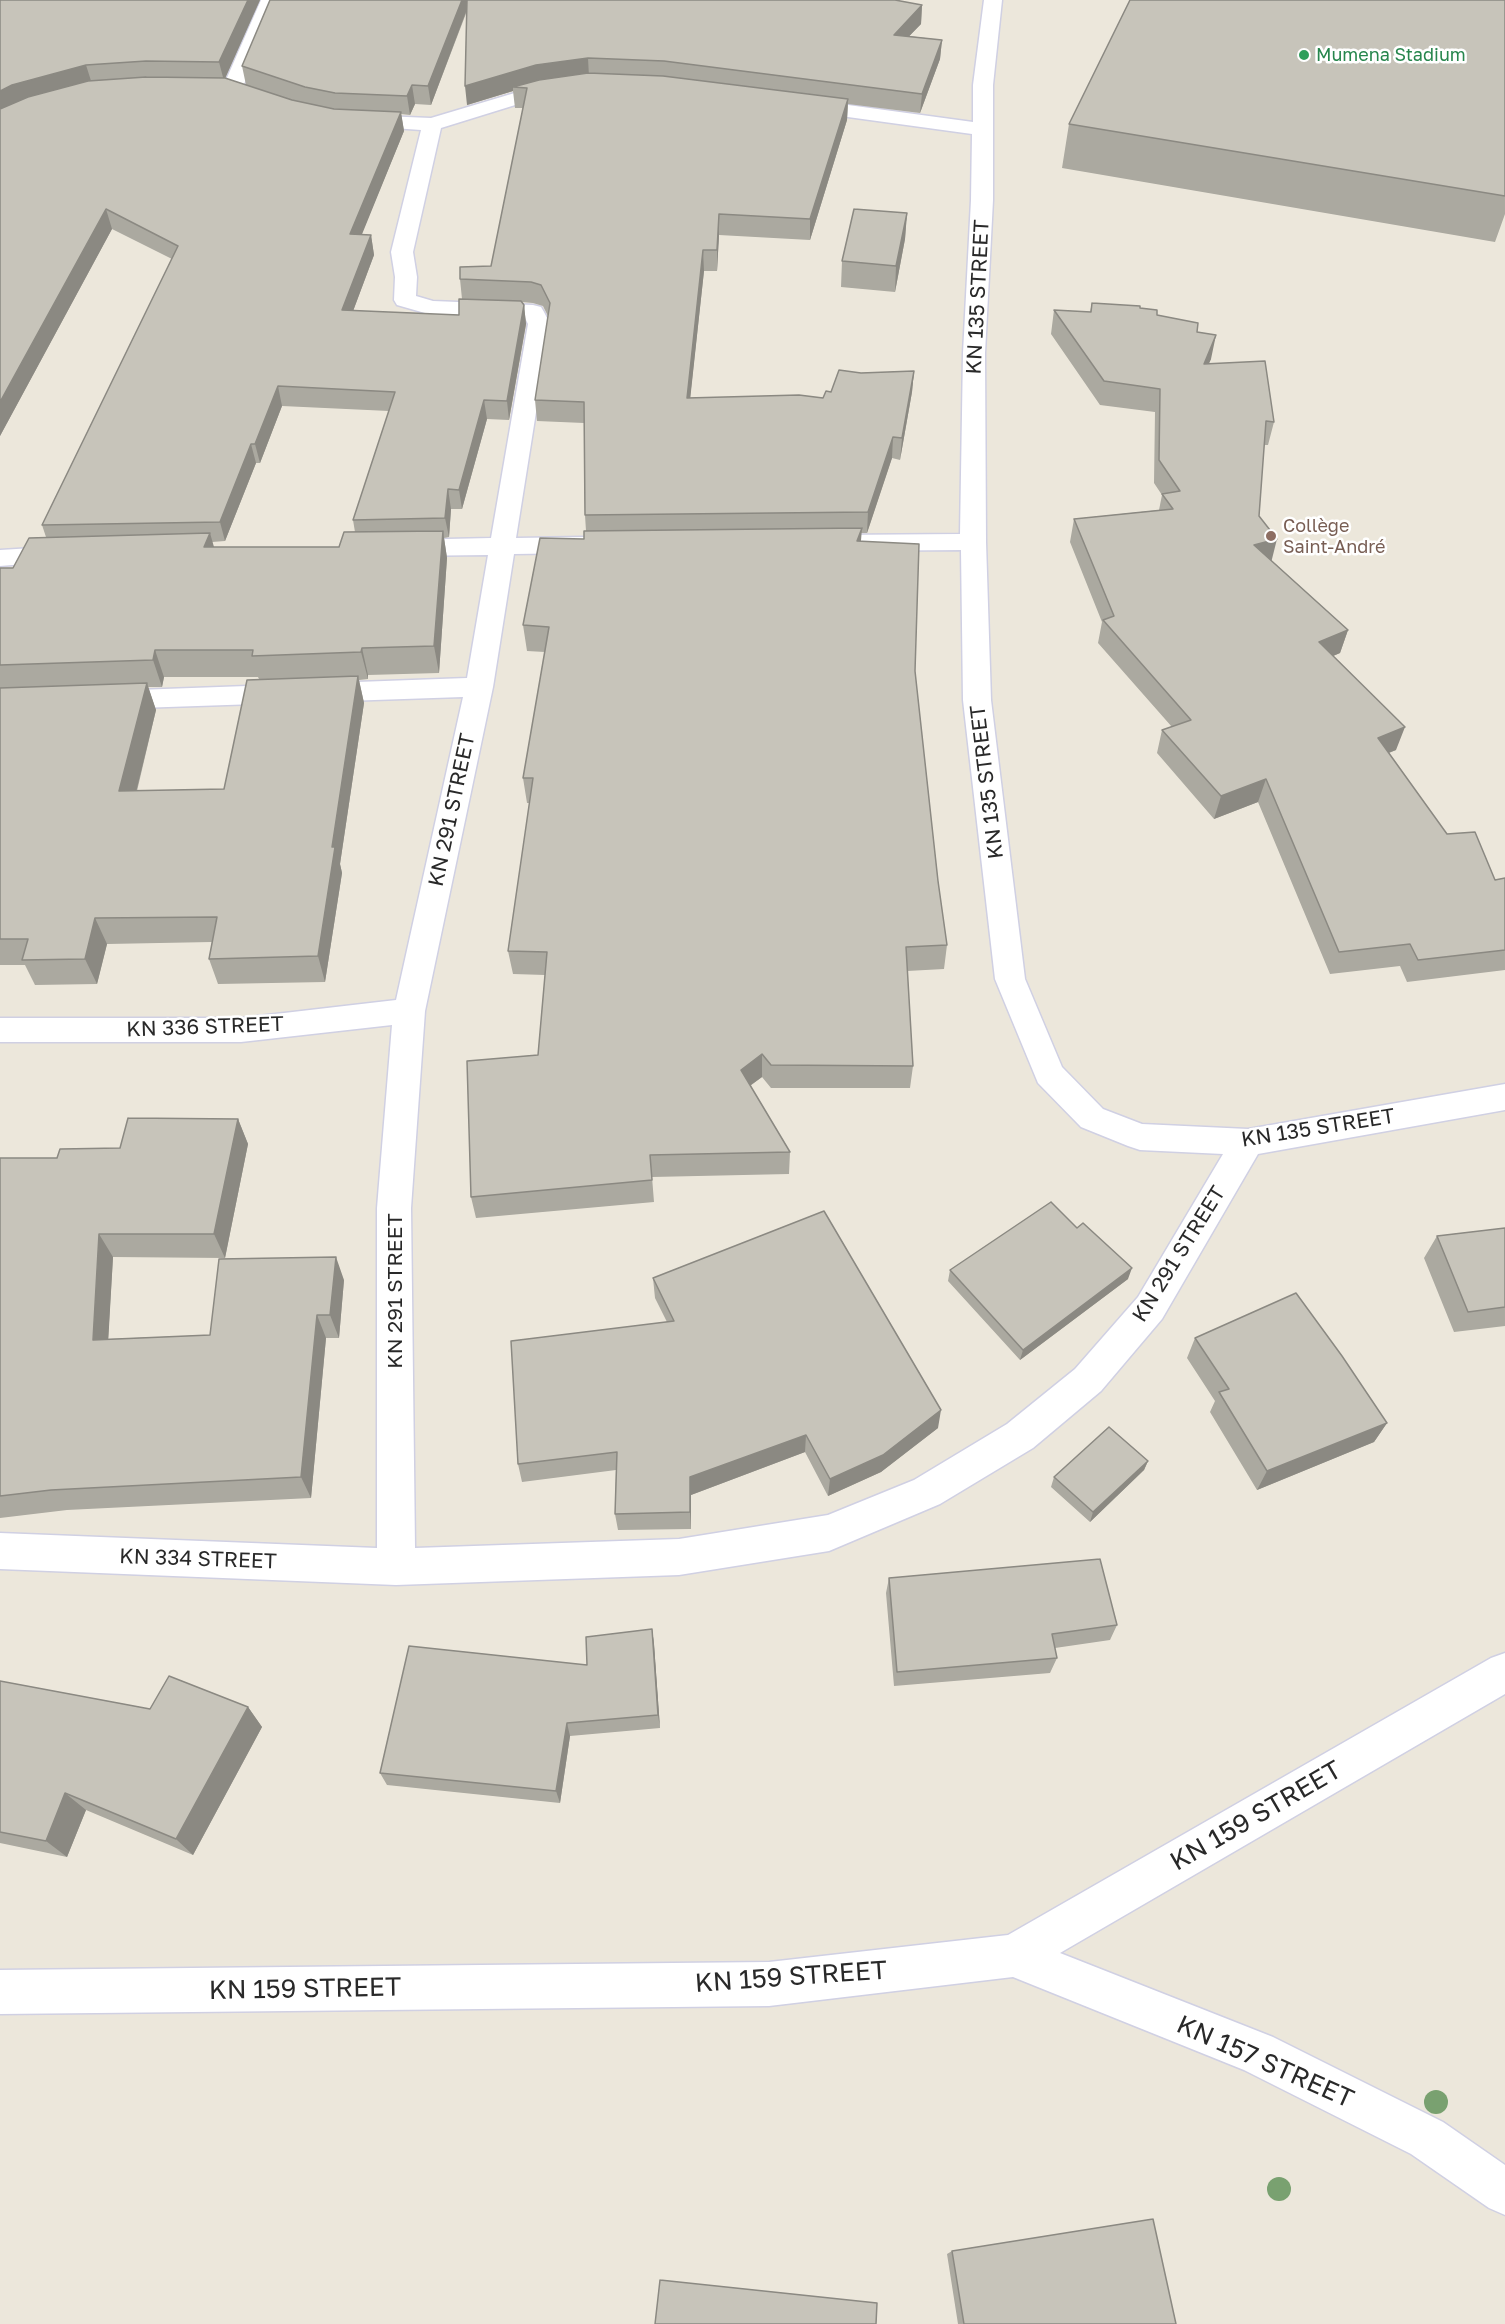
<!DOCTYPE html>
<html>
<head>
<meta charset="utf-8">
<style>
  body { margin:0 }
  canvas { display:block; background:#ece7db }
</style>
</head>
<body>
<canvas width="1505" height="2324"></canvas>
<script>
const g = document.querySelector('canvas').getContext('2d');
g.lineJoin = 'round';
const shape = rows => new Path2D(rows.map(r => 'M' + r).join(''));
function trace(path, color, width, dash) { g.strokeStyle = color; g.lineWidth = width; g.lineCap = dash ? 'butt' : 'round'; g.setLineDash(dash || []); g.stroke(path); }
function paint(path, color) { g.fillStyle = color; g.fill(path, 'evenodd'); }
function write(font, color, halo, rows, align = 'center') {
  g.font = font + ' "Golos Text",sans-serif'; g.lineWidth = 5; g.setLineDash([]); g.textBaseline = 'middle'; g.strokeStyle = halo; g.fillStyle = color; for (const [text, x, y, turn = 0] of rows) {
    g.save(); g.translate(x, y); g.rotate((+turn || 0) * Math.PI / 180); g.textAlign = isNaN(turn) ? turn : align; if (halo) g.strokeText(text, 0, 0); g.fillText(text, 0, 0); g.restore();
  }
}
const minor = shape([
  [261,0,279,0,242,89,239,93,232,95,225,93,222,89,261,0],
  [984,0,1002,0,993,85,993,200,985,353,986,542,991,700,1025,979,1062,1067,1103,1109,1142,1124,1248,1129,1505,1084,1505,1110,1258,1154,1162,1319,1101,1391,1033,1448,940,1504,829,1551,679,1575,396,1585,0,1569,0,1533,377,1548,377,1208,392,1025,241,1042,0,1042,0,1018,241,1018,396,1000,463,697,109,709,99,707,95,700,99,693,109,691,467,678,488,555,402,556,393,554,389,548,393,542,402,540,491,538,528,324,525,318,432,315,397,305,394,300,395,277,391,252,421,130,351,125,348,121,351,117,358,115,431,118,538,86,556,83,563,85,566,89,563,93,541,97,441,128,413,252,417,277,416,296,433,301,533,305,541,307,544,312,550,324,516,538,584,537,593,539,597,545,593,551,584,553,514,554,493,687,425,1011,411,1208,415,1548,679,1539,828,1515,914,1480,1007,1424,1075,1369,1138,1297,1223,1154,1140,1150,1128,1146,1081,1127,1038,1083,995,979,963,700,961,550,837,551,828,549,824,543,828,537,837,535,960,534,963,353,971,200,972,134,804,111,797,109,794,105,797,101,804,99,973,122,973,85,984,0],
  [65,546,74,548,78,554,74,560,0,566,0,550,65,546],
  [1505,1653,1505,1694,1060,1953,1273,2037,1443,2122,1505,2165,1505,2215,1489,2208,1411,2154,1244,2070,1013,1977,769,2006,0,2014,0,1970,769,1962,1008,1935,1491,1658,1505,1653]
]);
trace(minor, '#d0d0e3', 3);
paint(minor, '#fff');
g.fillStyle = '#79a170';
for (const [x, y] of [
  [1436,2102],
  [1279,2189]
]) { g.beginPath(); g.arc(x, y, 12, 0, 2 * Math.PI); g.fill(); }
paint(shape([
  [0,0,260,0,225,78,293,101,246,85,242,66,270,0,922,5,921,24,909,36,942,40,940,59,920,113,848,104,847,120,810,240,719,235,717,271,704,271,690,398,823,398,831,392,861,373,914,371,912,392,900,460,892,458,867,533,861,533,861,542,915,671,938,881,947,945,944,969,907,971,913,1066,910,1088,771,1088,762,1077,750,1086,790,1152,789,1174,652,1177,654,1202,476,1218,471,1197,538,1055,545,975,513,974,508,951,530,803,527,803,523,778,545,652,527,651,523,625,584,539,586,531,585,515,584,423,537,421,535,400,548,316,543,306,533,303,522,302,524,305,526,324,509,420,487,419,462,509,451,509,449,537,444,538,447,558,439,673,368,675,368,679,359,680,364,703,340,864,342,873,325,982,218,984,209,959,212,942,107,944,97,984,35,985,25,965,0,965,0,568,13,568,46,537,42,525,172,259,112,229,0,436],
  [467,11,467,105,513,91,515,108,523,108,491,266,460,279,462,299,459,315,353,311,374,255,371,235,361,235,404,131,401,114,410,115,415,104,431,105],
  [282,406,389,411,353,520,355,532,339,547,213,547,212,542,225,541,256,463,260,463],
  [164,677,258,677,259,679,224,789,137,791,156,710,148,687,162,687],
  [1505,0,1505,214,1495,242,1062,168,1069,124],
  [907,213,905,239,895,292,841,287,842,261],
  [1092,303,1140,308,1197,332,1211,359,1208,364,1274,422,1268,445,1264,445,1259,516,1271,560,1348,630,1340,653,1333,656,1396,750,1389,753,1447,834,1495,880,1505,878,1505,970,1407,982,1400,966,1330,974,1258,802,1214,819,1157,753,1162,730,1172,727,1098,643,1102,622,1070,542,1074,519,1159,510,1162,495,1154,483,1155,412,1100,405,1051,334,1054,310,1090,312],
  [238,1119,248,1144,225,1258,113,1257,108,1339,210,1335,344,1280,339,1338,326,1338,311,1498,67,1510,0,1518,0,1158,57,1158,120,1148],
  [1505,1228,1505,1326,1454,1332,1424,1258,1437,1236],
  [950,1270,1128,1279,1020,1360,948,1281],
  [653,1278,938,1428,881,1472,828,1496,805,1452,691,1495,691,1529,618,1530,615,1514,616,1470,522,1482,518,1464,667,1322,655,1298],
  [1195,1338,1387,1423,1374,1442,1257,1490,1210,1412,1215,1401,1187,1358],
  [1148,1461,1144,1470,1090,1522,1051,1487,1054,1477],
  [889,1578,1117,1625,1110,1640,1055,1648,1057,1658,1050,1673,894,1686,886,1593],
  [652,1629,654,1644,660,1728,570,1736,560,1803,387,1785,380,1773,587,1665],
  [0,1681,150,1709,248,1707,262,1727,193,1855,86,1810,67,1857,0,1843],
  [952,2251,1176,2324,958,2324,947,2254]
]), '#aba9a0');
paint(shape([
  [248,0,260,0,224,81,219,62],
  [462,0,469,0,469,4,431,105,428,86],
  [922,5,921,24,893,53,894,35],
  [942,40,940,59,920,113,922,94],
  [588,58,589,77,513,87,513,91,467,105,465,86,536,65],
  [86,65,92,84,0,113,0,91,12,85],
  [412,85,415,104,410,115,407,96],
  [848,99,847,120,810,240,810,219],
  [401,112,404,131,354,254,350,234],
  [106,209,112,229,0,436,0,402],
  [907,213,905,239,895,292,896,266],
  [719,214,719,235,717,271,717,250],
  [371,235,374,255,346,330,342,310],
  [703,250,704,271,688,419,687,398],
  [524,305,526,324,509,420,507,401],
  [1216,335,1211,359,1199,387,1204,364],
  [914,371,912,392,900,460,902,438],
  [278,386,282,406,260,463,255,444],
  [484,400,487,419,462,509,459,490],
  [893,437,892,458,867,533,868,512],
  [251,444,256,463,225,541,220,522],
  [448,489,451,509,449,537,445,518],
  [862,528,860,553,857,541],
  [443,531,447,558,439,673,434,646],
  [210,533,218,561,204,547],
  [1277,539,1271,563,1254,545],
  [1348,630,1340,653,1312,665,1319,642],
  [362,648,368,675,368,679,361,652],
  [155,650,164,677,162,687,153,660],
  [358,676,364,703,340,864,342,873,325,982,318,956,332,847],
  [147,683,156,710,130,817,119,791],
  [1405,727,1396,750,1369,760,1378,738],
  [1266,779,1258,802,1214,819,1221,796],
  [95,918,107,944,97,984,85,959],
  [762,1054,762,1077,741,1092,741,1070],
  [238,1119,248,1144,225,1258,214,1234],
  [99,1234,113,1257,107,1362,93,1340],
  [336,1257,344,1280,339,1338,330,1315],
  [1132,1268,1128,1279,1020,1360,1023,1350],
  [317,1315,326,1338,311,1498,301,1477],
  [941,1410,938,1428,881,1472,828,1496,830,1479],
  [1387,1423,1374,1442,1257,1490,1267,1471],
  [806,1435,805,1452,691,1495,691,1529,690,1512,690,1477],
  [1148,1461,1144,1470,1090,1522,1093,1512],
  [652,1629,654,1644,660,1728,658,1715],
  [248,1707,262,1727,193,1855,176,1839],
  [567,1723,570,1736,560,1803,556,1791],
  [65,1793,86,1810,67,1857,46,1841]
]), '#8b8982');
const building = shape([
  [0,0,248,0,219,62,146,61,86,65,12,85,0,91,0,0],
  [270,0,462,0,428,86,412,85,407,96,335,93,305,87,242,66,270,0],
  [467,0,895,0,922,5,894,35,942,40,922,94,664,61,588,58,536,65,465,86,467,0],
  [1130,0,1505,0,1505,196,1069,124,1130,0],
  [588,73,663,76,848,99,810,219,719,214,717,250,703,250,687,398,799,395,823,398,826,391,831,392,839,370,861,373,914,371,902,438,893,437,868,512,585,515,584,402,535,400,550,303,541,285,531,282,460,279,460,267,491,266,527,88,513,87,539,80,588,73],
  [146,77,225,78,292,100,334,109,401,112,350,234,371,235,342,310,459,315,459,299,521,301,524,305,507,401,484,400,459,490,448,489,445,518,353,520,395,392,278,386,255,444,251,444,220,522,42,525,178,246,106,209,0,402,0,109,28,97,88,81,146,77],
  [854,209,907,213,896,266,842,261,854,209],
  [1092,303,1140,306,1140,308,1157,310,1157,315,1198,323,1197,332,1216,335,1204,364,1265,361,1274,422,1266,421,1259,516,1277,539,1254,545,1348,630,1319,642,1405,727,1378,738,1447,834,1475,832,1495,880,1505,878,1505,950,1418,960,1410,944,1339,952,1266,779,1221,796,1162,730,1191,720,1103,620,1114,616,1074,519,1173,509,1162,494,1180,491,1159,460,1160,389,1104,381,1054,310,1091,312,1092,303],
  [862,528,857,541,919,544,915,671,938,881,947,945,906,947,913,1066,771,1065,762,1054,741,1070,790,1152,650,1155,652,1180,471,1197,467,1061,538,1055,547,952,508,951,533,778,523,778,549,627,523,625,540,538,584,539,584,531,862,528],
  [443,531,434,646,362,648,361,652,252,656,253,650,155,650,153,660,0,665,0,568,13,568,29,538,210,533,204,547,339,547,344,532,443,531],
  [358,676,332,847,335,847,318,956,209,959,217,917,95,918,85,959,22,960,28,939,0,939,0,688,147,683,119,791,224,789,247,680,358,676],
  [128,1118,238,1119,214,1234,99,1234,93,1340,210,1335,219,1259,336,1257,330,1315,317,1315,301,1477,51,1490,0,1496,0,1158,57,1158,60,1149,120,1148,128,1118],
  [1051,1202,1077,1228,1083,1223,1132,1268,1023,1350,950,1270,1051,1202],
  [824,1211,941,1410,883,1455,830,1479,806,1435,690,1477,690,1512,615,1514,617,1452,518,1464,511,1341,674,1321,653,1278,824,1211],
  [1505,1228,1505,1307,1468,1312,1437,1236,1505,1228],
  [1296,1293,1342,1356,1387,1423,1267,1471,1219,1392,1229,1389,1195,1338,1296,1293],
  [1109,1427,1148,1461,1093,1512,1054,1477,1109,1427],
  [1100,1559,1117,1625,1052,1634,1057,1658,897,1672,889,1578,1100,1559],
  [652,1629,658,1715,567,1723,556,1791,380,1773,409,1646,587,1665,586,1637,652,1629],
  [169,1676,248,1707,176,1839,65,1793,46,1841,0,1832,0,1681,150,1709,169,1676],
  [1153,2219,1176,2324,964,2324,952,2251,1153,2219],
  [660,2280,877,2303,876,2324,655,2324,660,2280]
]);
paint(building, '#c7c4ba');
trace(building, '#8b8982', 1.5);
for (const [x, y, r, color] of [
  [1304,55,6,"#2e9e5b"],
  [1271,536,6,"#8d6e63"]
]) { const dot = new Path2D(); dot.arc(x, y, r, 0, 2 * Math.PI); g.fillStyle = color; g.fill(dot); trace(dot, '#fff', 2); }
write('18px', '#27864d', '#fff', [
  ["Mumena Stadium",1316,55]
], 'left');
write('18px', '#785e54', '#fff', [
  ["Collège",1283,526],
  ["Saint-André",1283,547]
], 'left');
write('21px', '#292929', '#fff', [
  ["KN 135 STREET",978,297,-87],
  ["KN 135 STREET",987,782,-97],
  ["KN 291 STREET",452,810,-78],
  ["KN 336 STREET",205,1027,-2],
  ["KN 135 STREET",1318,1128,-9],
  ["KN 291 STREET",1179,1254,-58],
  ["KN 291 STREET",395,1291,-90],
  ["KN 334 STREET",198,1559,2]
]);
write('26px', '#292929', '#fff', [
  ["KN 159 STREET",1256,1816,-30],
  ["KN 159 STREET",791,1977,-4],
  ["KN 159 STREET",305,1989,-1],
  ["KN 157 STREET",1265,2062,24]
]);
</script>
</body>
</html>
